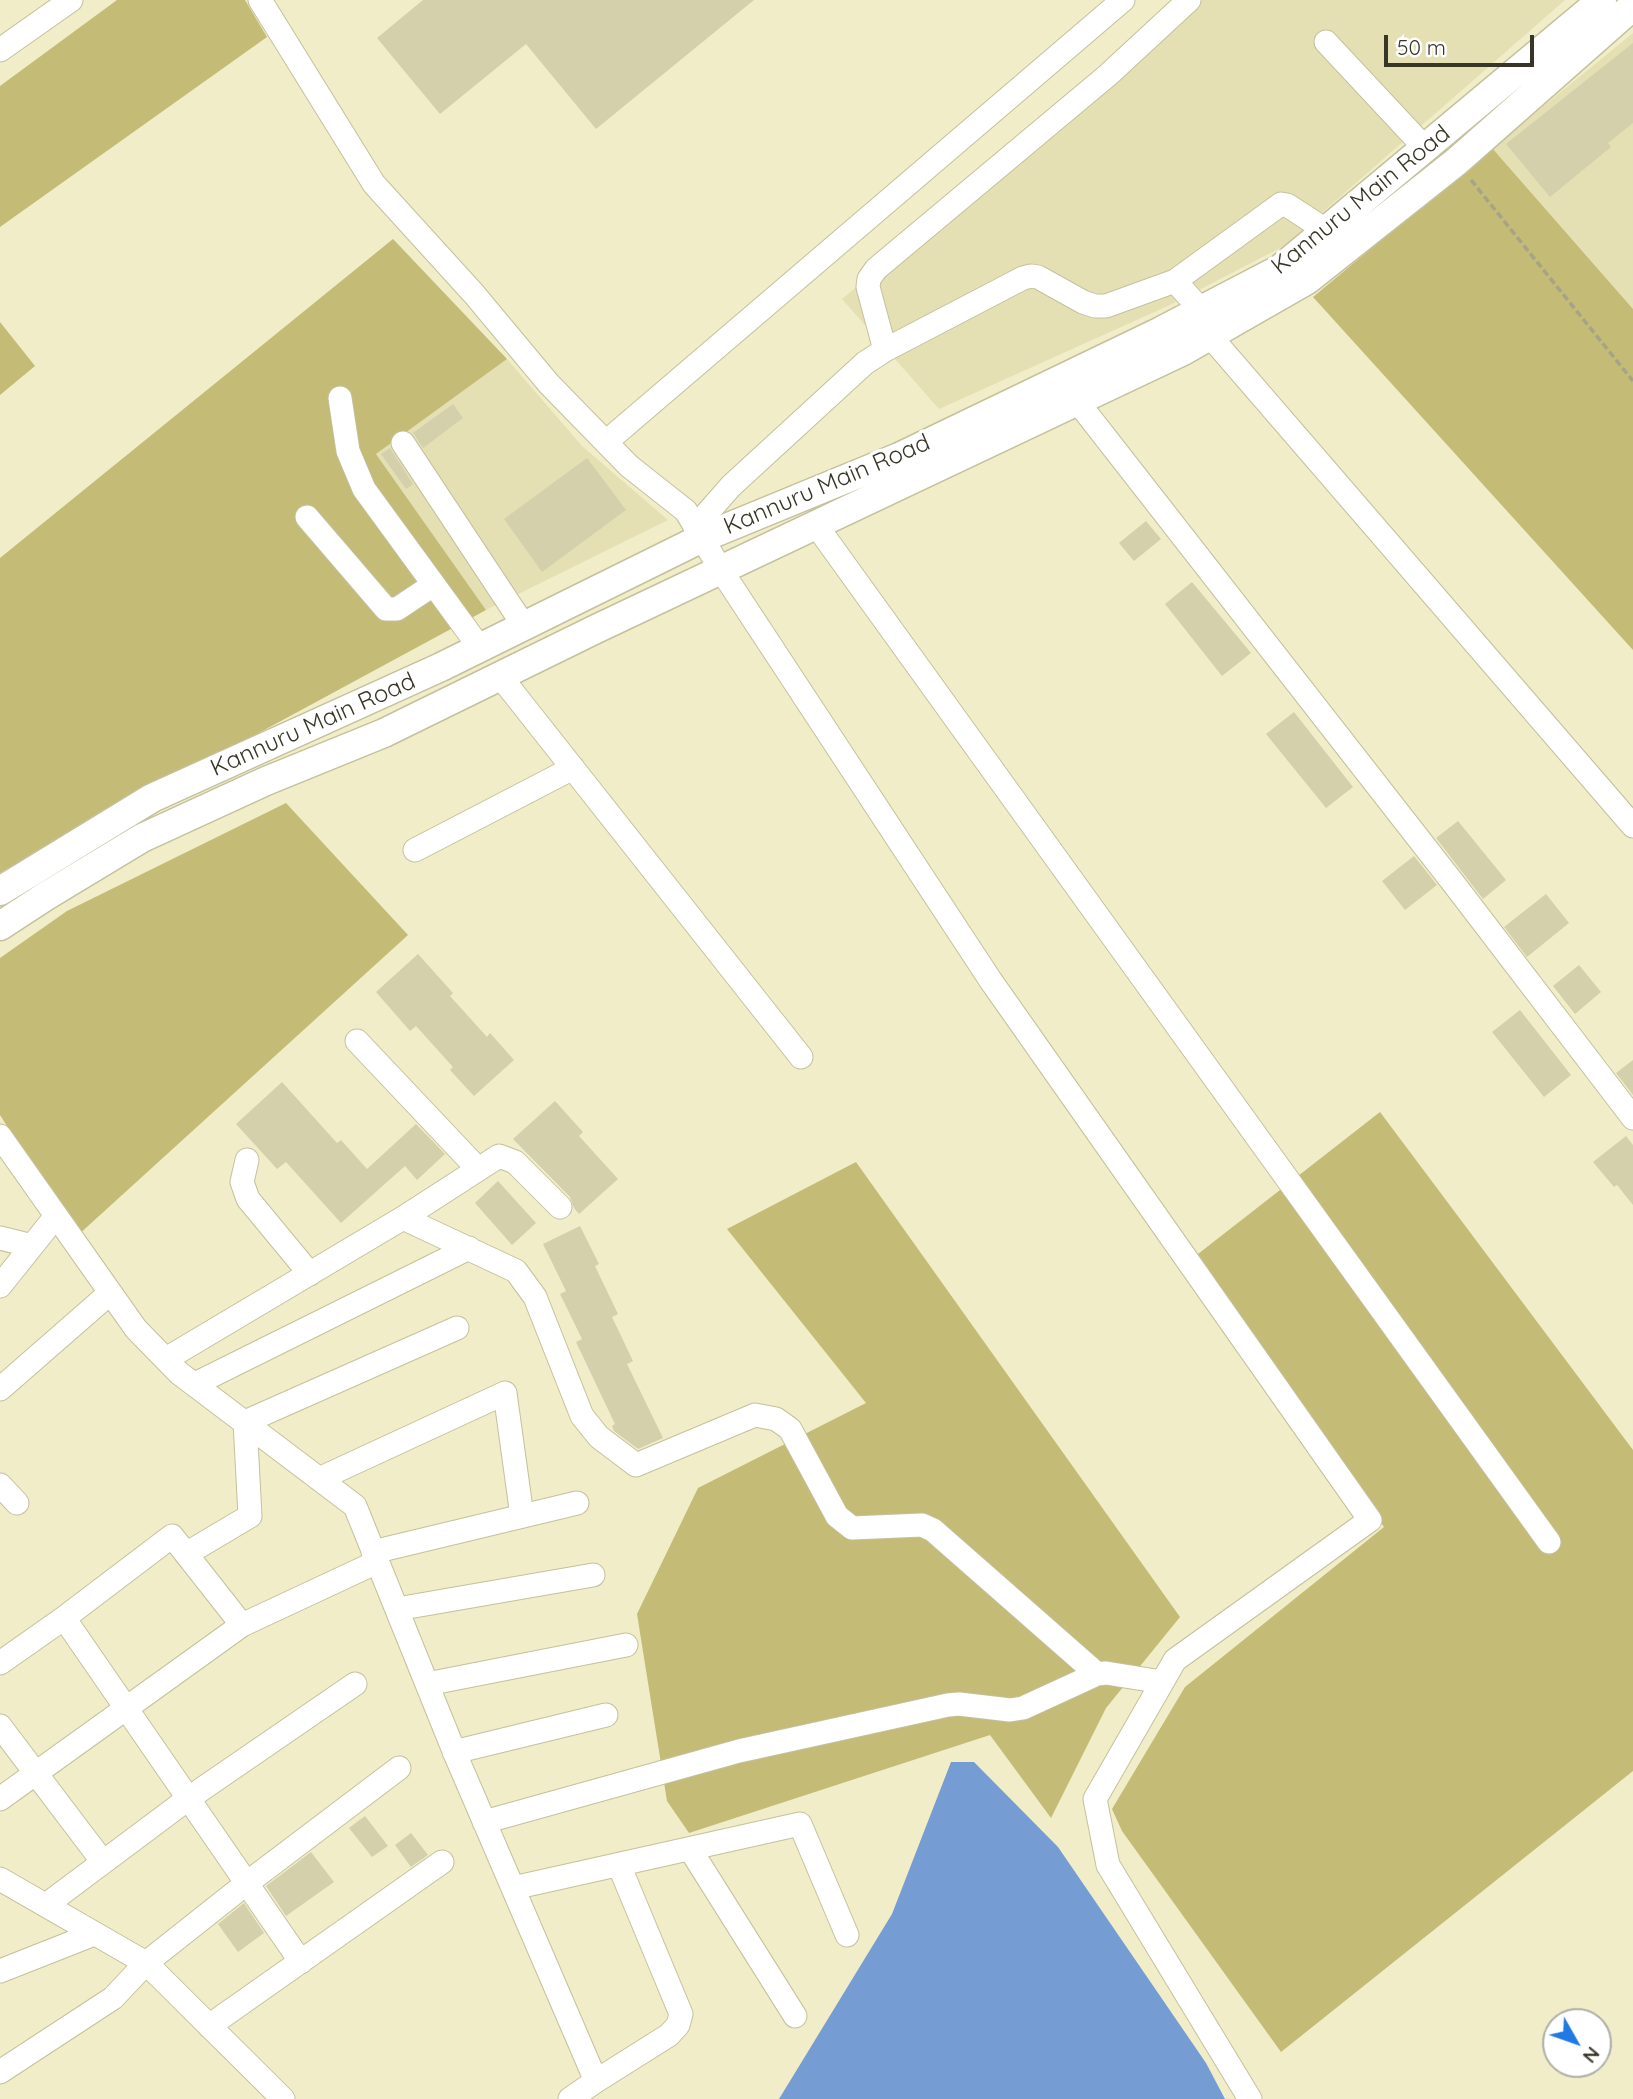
<!DOCTYPE html>
<html>
<head>
<meta charset="utf-8">
<style>
  body { margin:0 }
  #map { position:relative; width:1633px; height:2099px; overflow:hidden; background:#f0edc8; font-family:Quicksand,sans-serif }
  canvas { display:block }
  .north { position:absolute; left:1542px; top:2008px; width:70px; height:70px; box-sizing:border-box; background:#fff; border:2px solid #afafa9; border-radius:50%; rotate:130deg; font-size:19px; font-weight:700; line-height:28px; text-align:center; color:#373627 }
  .north::after { content:''; display:block; margin:auto; width:24px; height:32px; background:#217ae4; clip-path:polygon(50% 0,100% 100%,50% 72%,0 100%) }
  .scale { position:absolute; left:1384px; top:35px; width:150px; height:32px; box-sizing:border-box; border:4px solid #373627; border-top:0; padding-left:9px; font-size:21px; line-height:24px; white-space:nowrap; color:#373627; -webkit-text-stroke:5px #fff; paint-order:stroke }
</style>
</head>
<body>
<div id="map">
<canvas width="1633" height="2099"></canvas>
<div class="north">N</div>
<div class="scale">50 m</div>
</div>
<script>
const g = document.querySelector('canvas').getContext('2d');
g.lineJoin = 'round';
function paint(path, color) { g.fillStyle = color; g.fill(path, 'evenodd'); }
const shape = rows => new Path2D(rows.map(r => 'M' + r).join(''));
function trace(path, color, width, dash) { g.strokeStyle = color; g.lineWidth = width; g.lineCap = dash ? 'butt' : 'round'; g.setLineDash(dash || []); g.stroke(path); }
function write(font, color, halo, rows, align = 'center') {
  g.font = font + ' Quicksand,sans-serif'; g.lineWidth = 7; g.setLineDash([]); g.textBaseline = 'middle'; g.strokeStyle = halo; g.fillStyle = color; for (const [text, x, y, turn = 0] of rows) {
    g.save(); g.translate(x, y); g.rotate((+turn || 0) * Math.PI / 180); g.textAlign = isNaN(turn) ? turn : align; if (halo) g.strokeText(text, 0, 0); g.fillText(text, 0, 0); g.restore();
  }
}
paint(shape([
  [1201,0,1565,0,1284,246,1170,305,939,409,842,299],
  [1633,33,1633,309,1492,148],
  [507,359,582,446,668,520,486,610,376,454]
]), '#e5e0b4');
paint(shape([
  [117,0,245,0,267,37,0,227,0,86],
  [1492,148,1633,309,1633,650,1313,297],
  [393,239,507,359,376,454,486,610,0,873,0,558],
  [0,322,35,366,0,395],
  [286,803,408,935,77,1236,0,1115,0,958,67,911],
  [1380,1112,1633,1450,1633,1771,1281,2052,1122,1831,1112,1809,1185,1687,1384,1527,1198,1254],
  [856,1162,1180,1617,1106,1708,1051,1818,990,1735,689,1833,667,1801,637,1614,698,1488,866,1403,727,1229]
]), '#c3bb76');
paint(shape([
  [951,1762,974,1762,1058,1847,1206,2063,1225,2099,779,2099,892,1914]
]), '#759dd3');
paint(shape([
  [423,0,754,0,596,129,526,44,440,114,377,38],
  [1633,43,1633,123,1608,143,1611,147,1550,197,1506,144],
  [453,404,463,418,423,448,413,433],
  [390,448,413,484,406,489,381,454],
  [587,458,626,510,542,572,504,519],
  [1146,521,1161,539,1134,561,1119,543],
  [1192,582,1251,653,1222,676,1165,604],
  [1294,712,1353,787,1326,808,1266,734],
  [1458,821,1506,880,1483,899,1436,838],
  [1414,856,1437,885,1405,910,1382,881],
  [1546,894,1569,923,1527,957,1504,927],
  [418,954,453,993,450,996,487,1037,490,1033,514,1060,474,1096,450,1070,453,1067,416,1026,410,1031,376,992],
  [1579,965,1601,992,1575,1014,1553,986],
  [1520,1010,1571,1075,1544,1097,1492,1032],
  [1633,1060,1633,1095,1616,1073],
  [282,1082,337,1143,341,1140,367,1169,416,1124,445,1154,417,1180,405,1166,341,1223,286,1162,277,1169,236,1124],
  [555,1101,583,1132,579,1136,618,1179,579,1214,574,1208,570,1197,513,1139],
  [1626,1136,1633,1145,1633,1205,1617,1185,1614,1187,1593,1162],
  [498,1181,536,1223,512,1245,475,1203],
  [580,1226,599,1264,595,1266,618,1314,612,1317,633,1361,627,1364,663,1438,638,1449,614,1431,612,1426,615,1424,576,1342,582,1339,560,1294,566,1291,543,1244],
  [365,1816,388,1846,372,1857,349,1828],
  [411,1833,428,1855,411,1867,395,1845],
  [311,1852,334,1882,286,1916,266,1886],
  [244,1903,264,1933,238,1952,218,1924]
]), '#d3d0ab');
const minor = shape([
  [260,0,374,184,474,294,549,384,629,466,686,511,721,570,991,981,1370,1520,1175,1660,1095,1799,1108,1865,1250,2099],
  [1326,42,1425,148],
  [0,50,71,0],
  [1175,281,1281,204,1287,205,1327,231],
  [1210,336,1633,826],
  [885,350,868,287,869,279,876,269,1108,75,1189,0],
  [340,398,348,451,364,489,480,648],
  [1077,401,1454,884,1633,1118],
  [606,442,1123,0],
  [403,443,524,626],
  [307,517,386,609,397,609,433,585],
  [816,525,1549,1542],
  [695,527,731,486,865,363,885,350,1023,278,1031,276,1038,277,1083,302,1095,306,1106,306,1175,281,1201,310],
  [500,676,801,1057],
  [415,850,573,768],
  [357,1041,478,1169],
  [0,1136,136,1329,179,1373,355,1506,456,1756,596,2081,570,2099],
  [247,1160,242,1182,248,1199,310,1274],
  [403,1218,516,1271,535,1297,582,1416,599,1437,636,1465,755,1415,776,1419,790,1429,837,1516,852,1528,922,1525,933,1530,1097,1674],
  [0,1238,32,1246],
  [0,1286,56,1216],
  [166,1359,403,1218,499,1156,515,1162,560,1207],
  [195,1384,469,1248],
  [0,1389,110,1293],
  [319,1479,505,1393,522,1516],
  [0,1485,17,1503],
  [373,1552,577,1503],
  [186,1554,250,1516,245,1422,457,1328],
  [397,1609,593,1575],
  [0,1663,64,1618],
  [427,1684,626,1645],
  [0,1726,103,1862],
  [454,1752,606,1715],
  [0,1799,242,1625],
  [484,1822,739,1751,948,1705,959,1704,1010,1710,1023,1708,1097,1674,1106,1673,1162,1682],
  [690,1849,795,2016],
  [0,1879,146,1963,283,2099],
  [513,1888,800,1824,847,1935],
  [46,1905,189,1798,355,1684],
  [301,1962,64,1618,172,1536,242,1625,377,1562],
  [0,1971,94,1934],
  [209,2026,442,1862],
  [0,2072,113,1998,146,1963,247,1883,399,1768],
  [596,2081,669,2035,678,2025,681,2014,619,1865]
]);
const major = shape([
  [0,891,152,798,441,667,702,538,899,457,1161,331,1280,269,1602,0],
  [0,926,46,896,142,838,266,781,384,733,596,629,1183,351,1307,280,1456,162,1633,6]
]);
trace(minor, '#c4c19d', 25);
trace(major, '#c4c19d', 31);
trace(shape([
  [1471,180,1633,381]
]), '#a6a387', 3.5, [7, 3.5]);
trace(minor, '#fff', 23);
trace(major, '#fff', 28);
write('24px', '#373627', '#fff', [
  ["Kannuru Main Road",1361,200,-39],
  ["Kannuru Main Road",827,485,-23],
  ["Kannuru Main Road",313,725,-24]
]);
</script>
</body>
</html>
